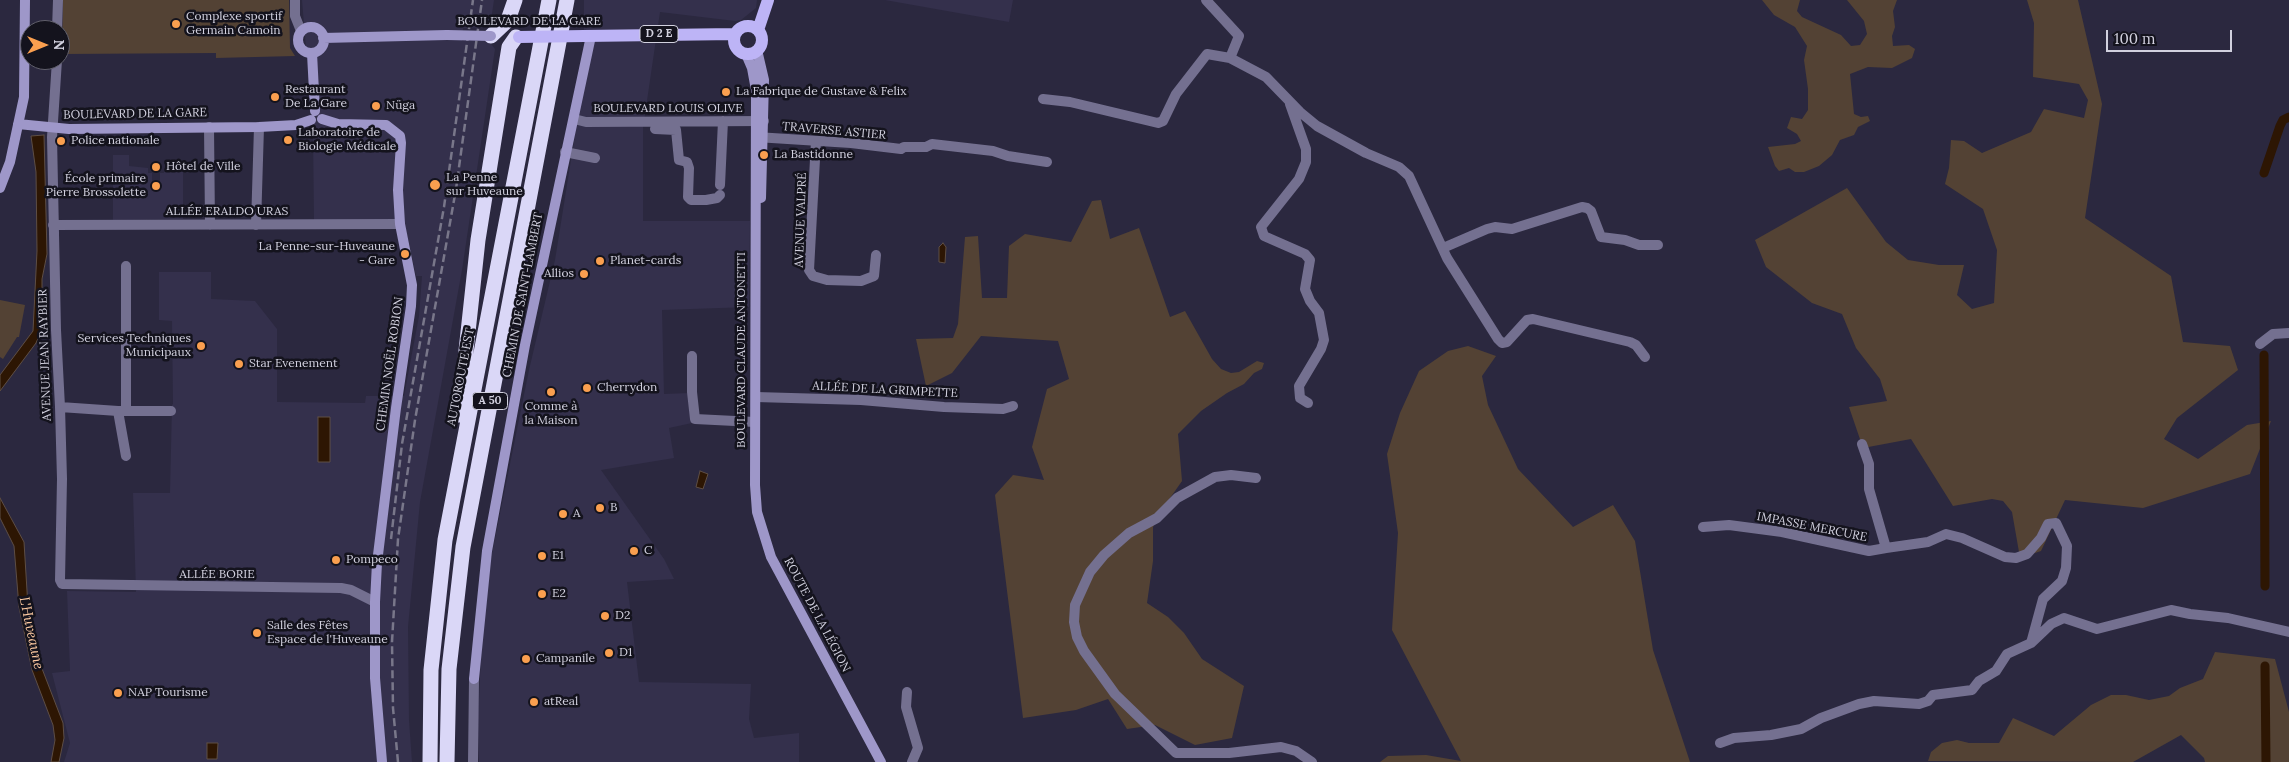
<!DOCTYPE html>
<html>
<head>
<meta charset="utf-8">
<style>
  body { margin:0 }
  #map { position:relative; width:2289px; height:762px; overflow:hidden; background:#2b283f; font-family:Lora,serif }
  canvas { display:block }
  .north { position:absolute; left:20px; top:20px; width:50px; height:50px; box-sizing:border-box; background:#14131d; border:1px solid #605f6b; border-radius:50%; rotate:90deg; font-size:14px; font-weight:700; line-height:20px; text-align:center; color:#d2d1df }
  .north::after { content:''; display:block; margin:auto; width:18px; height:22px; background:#fa9f4f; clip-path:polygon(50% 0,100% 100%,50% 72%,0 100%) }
  .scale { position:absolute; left:2106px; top:30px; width:126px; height:22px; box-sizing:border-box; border:2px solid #d2d1df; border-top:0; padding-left:6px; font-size:15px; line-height:18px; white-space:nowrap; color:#d2d1df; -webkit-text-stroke:4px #14131d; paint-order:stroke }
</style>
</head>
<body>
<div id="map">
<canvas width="2289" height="762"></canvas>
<div class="north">N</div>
<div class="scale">100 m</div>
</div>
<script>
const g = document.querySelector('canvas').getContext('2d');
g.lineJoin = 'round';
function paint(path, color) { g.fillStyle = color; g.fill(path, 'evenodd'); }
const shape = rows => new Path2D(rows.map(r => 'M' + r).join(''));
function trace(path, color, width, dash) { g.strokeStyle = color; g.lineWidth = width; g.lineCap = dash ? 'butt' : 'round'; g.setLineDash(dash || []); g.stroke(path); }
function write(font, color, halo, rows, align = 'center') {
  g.font = font + ' Lora,serif'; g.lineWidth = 5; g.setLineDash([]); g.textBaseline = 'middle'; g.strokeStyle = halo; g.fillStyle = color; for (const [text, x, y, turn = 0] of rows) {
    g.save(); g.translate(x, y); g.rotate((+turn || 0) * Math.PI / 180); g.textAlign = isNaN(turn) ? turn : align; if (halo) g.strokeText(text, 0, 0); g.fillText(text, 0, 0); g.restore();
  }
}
paint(shape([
  [302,0,494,0,490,27,463,28,462,41,488,40,495,49,462,270,420,502,408,627,409,720,412,762,64,762,70,743,52,673,70,671,67,591,136,592,133,493,170,493,172,405,173,404,172,321,159,320,159,272,211,272,211,299,255,301,277,329,277,402,365,403,366,396,404,396,419,316,422,276,416,276,404,221,314,221,313,132],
  [584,0,757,0,756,8,741,20,735,21,660,12,643,128,643,221,750,221,749,307,662,310,664,394,690,393,692,423,669,428,674,458,601,470,664,559,674,579,627,582,639,682,751,684,749,719,754,738,799,733,799,762,479,762,478,720,482,635,492,553,529,370,555,260,575,135,584,53],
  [885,0,1013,0,1009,22],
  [113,155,129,155,129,166,148,168,148,173,152,173,152,183,160,183,160,173,164,173,164,168,183,166,183,219,113,220]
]), '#34304c');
paint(shape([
  [63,0,289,0,290,48,295,56,216,58,216,53,62,54],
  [1762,0,1800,0,1797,11,1802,17,1841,35,1851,46,1860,45,1867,34,1864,21,1847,0,1897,0,1893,11,1895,27,1892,36,1893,46,1909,45,1915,49,1912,58,1892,68,1868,67,1850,74,1854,114,1861,117,1868,116,1870,121,1858,127,1854,135,1840,140,1832,155,1819,166,1804,172,1795,172,1789,168,1779,171,1775,166,1768,147,1795,144,1801,141,1797,134,1787,128,1791,117,1802,119,1808,110,1808,89,1804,60,1807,46,1795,27,1774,15],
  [2027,0,2078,0,2102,104,2085,218,2171,276,2183,342,2230,346,2238,370,2177,418,2164,439,2198,459,2247,425,2271,421,2250,474,2143,508,2065,500,2041,551,2029,555,2019,552,2012,512,2003,501,1992,499,1953,506,1911,439,1863,448,1849,407,1887,401,1880,379,1856,348,1842,314,1812,303,1766,267,1755,240,1847,188,1886,242,1908,260,1939,265,1964,265,1957,295,1972,309,1994,303,1997,250,1983,209,1945,184,1949,168,1951,140,1964,141,1982,153,2031,132,2044,109,2084,118,2088,100,2079,84,2033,77,2034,23],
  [1101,200,1110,239,1139,228,1170,317,1185,311,1212,359,1221,369,1231,373,1239,372,1257,361,1264,363,1262,369,1254,373,1244,384,1227,393,1201,411,1178,434,1182,481,1161,511,1153,527,1153,561,1147,603,1168,617,1184,633,1202,659,1244,686,1232,738,1195,745,1155,725,1127,729,1108,699,1076,710,1023,718,995,495,1013,475,1044,480,1032,447,1047,389,1069,379,1058,341,981,336,952,373,926,386,916,339,953,338,958,324,965,237,978,236,982,298,1007,298,1009,246,1025,234,1071,242,1092,201],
  [0,300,25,305,19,337,17,337,3,359,0,357],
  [1468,346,1496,356,1482,376,1488,405,1518,469,1573,527,1613,505,1635,541,1653,650,1690,762,1380,762,1388,756,1426,755,1461,761,1392,630,1398,533,1387,454,1400,413,1419,371,1448,351],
  [2215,652,2275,659,2289,712,2289,762,2205,762,2204,758,2181,735,2133,762,1928,761,1931,752,1942,743,1957,740,1969,743,1999,743,2013,718,2054,736,2091,705,2111,695,2126,695,2149,700,2169,696,2180,688,2203,679]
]), '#534234');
const water = shape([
  [44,135,47,254,42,279,42,329,36,343,0,391,0,375,33,331,37,251,36,172,31,136,44,135],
  [943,243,946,247,945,263,939,262,939,247,943,243],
  [318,417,330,417,330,462,318,462,318,417],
  [700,471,708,474,703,489,696,487,700,471],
  [0,498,24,542,28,607,41,666,63,723,64,738,59,762,51,762,55,740,53,725,32,670,19,607,14,546,0,518,0,498],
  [207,743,218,743,217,759,207,759,207,743]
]);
paint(water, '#2d1603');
trace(water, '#5e4e45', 1);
trace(shape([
  [2264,173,2280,126,2283,120,2289,117],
  [2264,355,2265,586],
  [2265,666,2266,762]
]), '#2d1603', 9);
trace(shape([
  [295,0,295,16,301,31],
  [1206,0,1239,36,1230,58,1266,77,1300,112,1317,126,1366,153,1399,167,1409,176,1447,258,1498,339,1502,343,1507,342,1527,320,1533,319,1630,342,1636,345,1645,357],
  [57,30,58,0],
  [57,60,52,137,56,330,60,407,62,479,60,580,62,584,341,588,351,590,375,602],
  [1043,99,1070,102,1158,123,1163,121,1176,94,1207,54,1230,58],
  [1290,104,1306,149,1306,162,1299,179,1261,227,1264,236,1305,254,1310,260,1305,289,1310,301,1319,313,1324,340,1321,349,1299,386,1300,398,1308,403],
  [574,119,586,122,764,121],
  [209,127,210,225],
  [655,129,676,130,679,160,687,162,689,168,688,197,691,200,706,200,717,198,720,195],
  [756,137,851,143,901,149,904,147,926,147,932,144,993,151,1008,156,1047,162],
  [816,141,809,270,813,276,827,280,861,281,874,276,876,255],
  [565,152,595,158],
  [720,185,723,121],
  [53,225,400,224],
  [256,225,259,127],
  [1443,248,1487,229,1495,227,1512,229,1582,207,1587,208,1591,211,1601,237,1625,240,1639,245,1658,245],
  [126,266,126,411],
  [2260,344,2273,334,2289,333],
  [692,356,692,392,695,419,755,422],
  [756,397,861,400,944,407,1003,409,1013,406],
  [60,407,118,411,171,411],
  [118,411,126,456],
  [1862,444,1869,464,1869,489,1886,548,1928,542,1946,534,1962,538,2005,557,2016,558,2027,554,2041,538,2048,524,2056,523,2067,546,2066,568,2062,581,2043,599,2031,643],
  [1256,478,1231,475,1215,477,1177,498,1157,518,1129,533,1104,555,1090,572,1075,605,1074,622,1077,637,1084,651,1115,694,1176,753,1229,753,1281,747,1296,751,1312,762],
  [1703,527,1729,525,1782,532,1869,551,1886,548],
  [907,692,906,707,918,748,912,762],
  [1720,743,1734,738,1771,735,1801,729,1821,718,1859,704,1874,701,1919,704,1928,701,1933,695,1972,690,1979,681,1996,671,2007,654,2031,643,2051,624,2064,618,2097,629,2171,610,2190,614,2228,618,2289,632],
  [473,762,474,679]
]), '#747090', 10);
trace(shape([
  '298 40a13 13 0 1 1 26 0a13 13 0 1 1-26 0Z',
  [323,38,447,35],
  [757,50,764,80,761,198],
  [312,53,315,111],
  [746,54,752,68,756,90,755,485,757,512,771,557,881,762],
  [322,119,338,124,386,125,400,136,401,143,398,190,400,224,412,285,411,306,396,408,377,563,375,602,375,678,382,762],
  [18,124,69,129,259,127,296,125,311,120],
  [0,188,10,162,24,97,25,0],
  [474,679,487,551,525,345,591,36]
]), '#9e97c9', 10);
trace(shape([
  '734 40a14 14 0 1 1 28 0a14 14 0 1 1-28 0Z',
  [758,30,768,0],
  [584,36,735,34]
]), '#bdb4f6', 12);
trace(shape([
  [491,36,508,20,515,0],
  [459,415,478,240,509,47,516,37],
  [430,762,431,670,445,540,549,0],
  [447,762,449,669,463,547,567,0]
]), '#dad7f7', 15);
trace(shape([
  [391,539,402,444,444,207,473,0],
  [398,762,393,708,392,642,398,539,415,420,456,189,482,0]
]), '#79778a', 2.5, [8, 4]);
trace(shape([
  [447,35,491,36]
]), '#9e97c9', 10);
trace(shape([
  [519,37,584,36]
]), '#bdb4f6', 12);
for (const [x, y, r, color] of [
  [176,24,5,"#fa9f4f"],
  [726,92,5,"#fa9f4f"],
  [275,97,5,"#fa9f4f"],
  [376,106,5,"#fa9f4f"],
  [288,140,5,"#fa9f4f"],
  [61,141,5,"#fa9f4f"],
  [764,155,5,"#fa9f4f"],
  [156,167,5,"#fa9f4f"],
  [435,185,6,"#fa9f4f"],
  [156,186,5,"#fa9f4f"],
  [405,254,5,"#fa9f4f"],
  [600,261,5,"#fa9f4f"],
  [584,274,5,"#fa9f4f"],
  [201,346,5,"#fa9f4f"],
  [239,364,5,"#fa9f4f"],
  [587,388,5,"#fa9f4f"],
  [551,392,5,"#fa9f4f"],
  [600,508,5,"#fa9f4f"],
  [563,514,5,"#fa9f4f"],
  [634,551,5,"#fa9f4f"],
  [542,556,5,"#fa9f4f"],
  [336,560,5,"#fa9f4f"],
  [542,594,5,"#fa9f4f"],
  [605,616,5,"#fa9f4f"],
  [257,633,5,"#fa9f4f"],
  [609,653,5,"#fa9f4f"],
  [526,659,5,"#fa9f4f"],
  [118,693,5,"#fa9f4f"],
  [534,702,5,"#fa9f4f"]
]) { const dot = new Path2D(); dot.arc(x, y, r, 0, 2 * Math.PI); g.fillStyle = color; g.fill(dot); trace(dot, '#14131d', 2); }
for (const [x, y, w] of [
  [659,34,38],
  [490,401,35]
]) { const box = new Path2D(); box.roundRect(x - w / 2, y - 8.5, w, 17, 4); g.fillStyle = '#14131d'; g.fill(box); trace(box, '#d2d1df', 1); }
write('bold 11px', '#d2d1df', null, [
  ["D 2 E",659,34],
  ["A 50",490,401]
]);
write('12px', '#d2d1df', '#14131d', [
  ["Complexe sportif",186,17],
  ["Germain Camoin",186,31],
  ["Restaurant",285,90],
  ["De La Gare",285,104],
  ["La Fabrique de Gustave & Felix",736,92],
  ["Nüga",386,106],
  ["Laboratoire de",298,133],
  ["Biologie Médicale",298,147],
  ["Police nationale",71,141],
  ["La Bastidonne",774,155],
  ["Hôtel de Ville",166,167],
  ["La Penne",446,178],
  ["sur Huveaune",446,192],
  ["École primaire",146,179,"right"],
  ["Pierre Brossolette",146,193,"right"],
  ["La Penne-sur-Huveaune",395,247,"right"],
  ["- Gare",395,261,"right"],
  ["Planet-cards",610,261],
  ["Allios",574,274,"right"],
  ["Services Techniques",191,339,"right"],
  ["Municipaux",191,353,"right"],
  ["Star Evenement",249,364],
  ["Cherrydon",597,388],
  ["Comme à",551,407,"center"],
  ["la Maison",551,421,"center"],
  ["B",610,508],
  ["A",573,514],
  ["C",644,551],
  ["E1",552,556],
  ["Pompeco",346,560],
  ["E2",552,594],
  ["D2",615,616],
  ["Salle des Fêtes",267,626],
  ["Espace de l'Huveaune",267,640],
  ["D1",619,653],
  ["Campanile",536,659],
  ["NAP Tourisme",128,693],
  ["atReal",544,702]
], 'left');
write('12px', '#d2d1df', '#14131d', [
  ["BOULEVARD DE LA GARE",529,22],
  ["BOULEVARD LOUIS OLIVE",668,109],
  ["BOULEVARD DE LA GARE",135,114,-1],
  ["TRAVERSE ASTIER",834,131,5],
  ["ALLÉE ERALDO URAS",227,212],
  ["AVENUE VALPRÉ",801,220,-88],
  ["CHEMIN DE SAINT-LAMBERT",523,295,-79],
  ["BOULEVARD CLAUDE ANTONETTI",742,350,-90],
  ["AVENUE JEAN RAYBIER",45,355,-92],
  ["CHEMIN NOËL ROBION",390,364,-82],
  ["AUTOROUTE EST",461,377,-79],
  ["ALLÉE DE LA GRIMPETTE",885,390,3],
  ["IMPASSE MERCURE",1812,527,11],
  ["ALLÉE BORIE",217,575],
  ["ROUTE DE LA LÉGION",817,615,62]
]);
write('italic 14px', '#fcc9a1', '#14131d', [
  ["L'Huveaune",31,633,78]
]);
</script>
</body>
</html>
